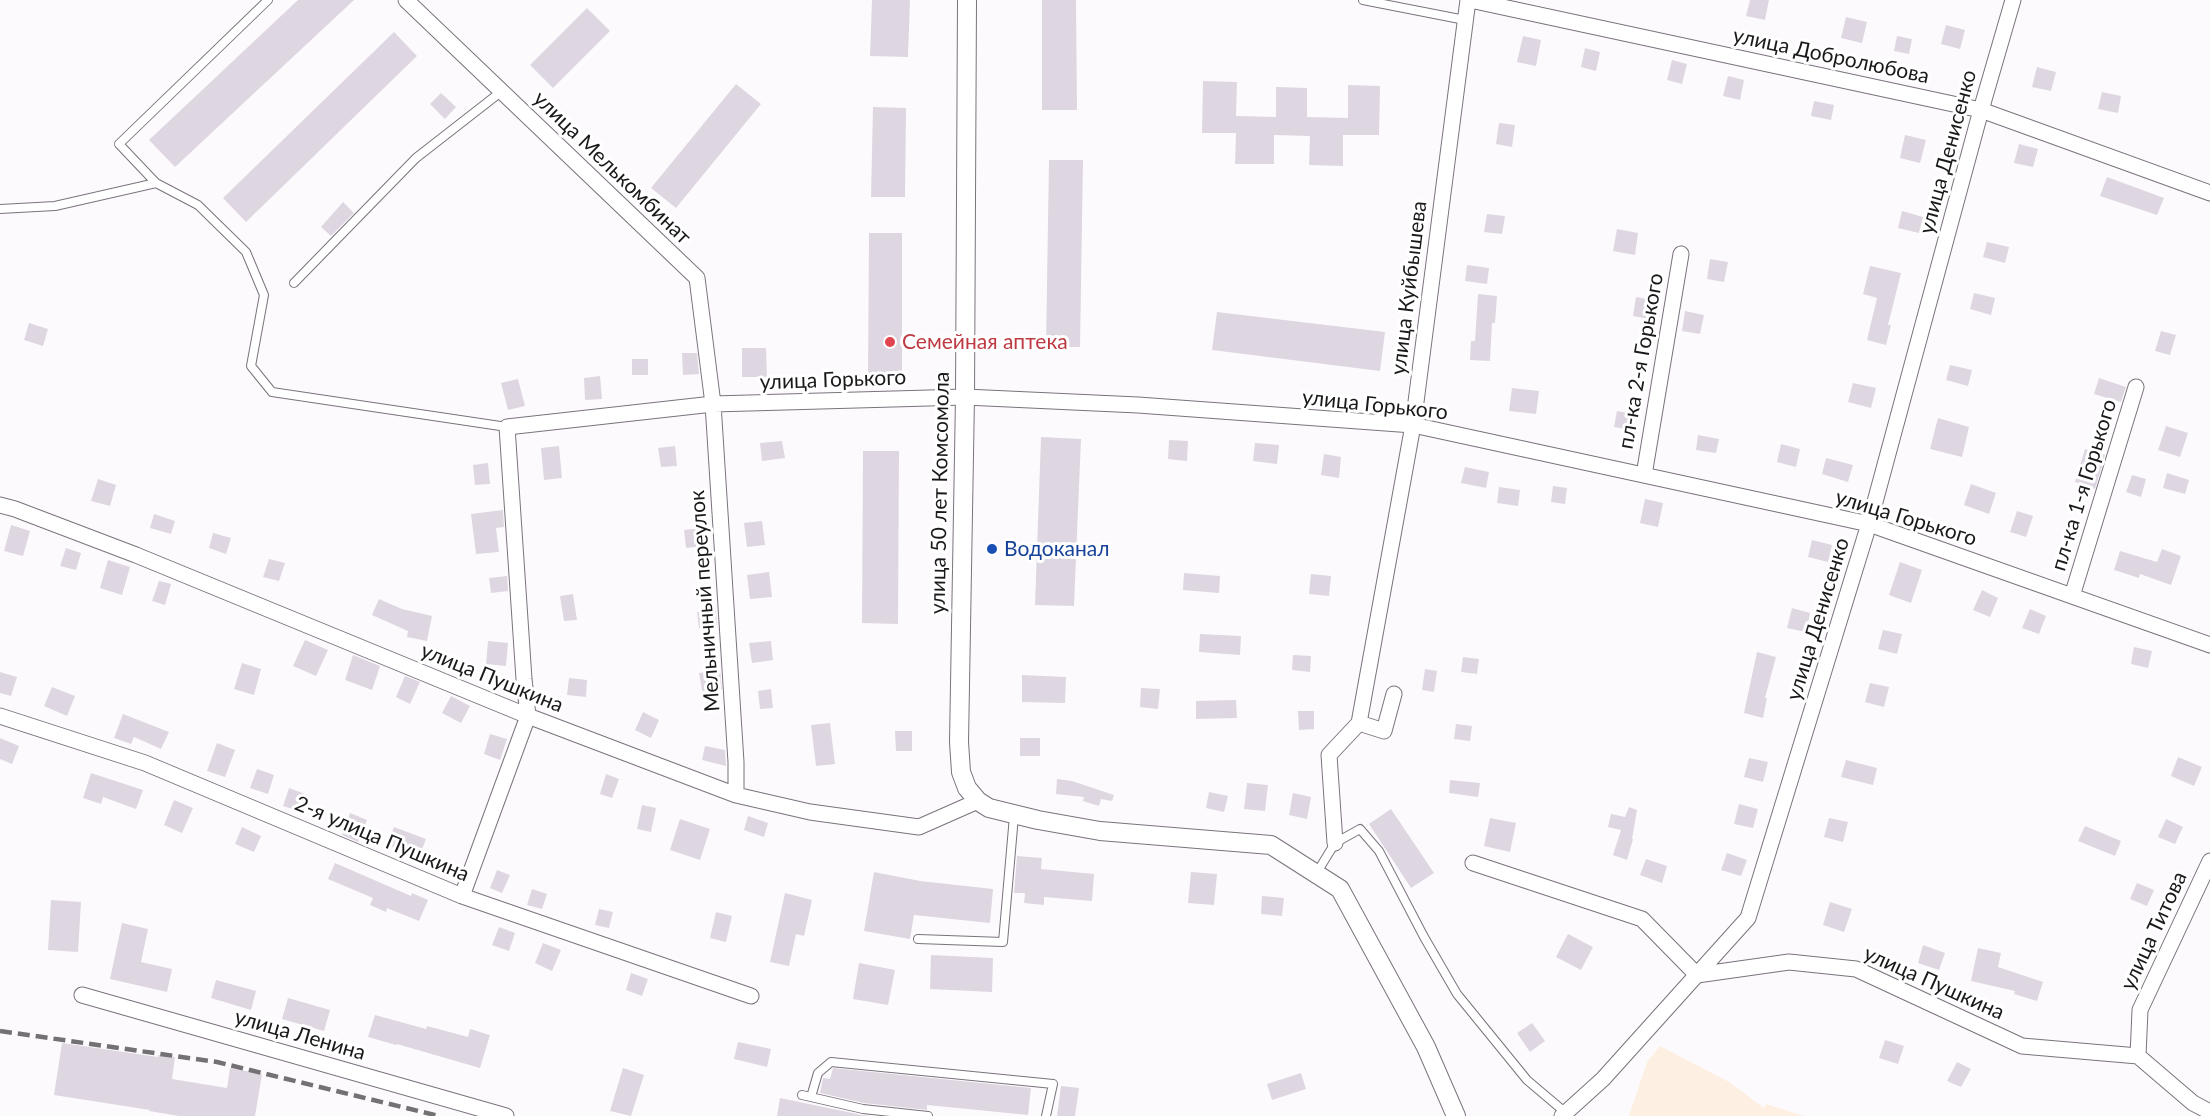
<!DOCTYPE html>
<meta charset="utf-8">
<style>
body{margin:0}
canvas{display:block;background:#fdfafe}
</style>
<canvas width="2210" height="1116"></canvas>
<script>
const g = document.querySelector('canvas').getContext('2d');
g.lineJoin = 'round';
function fill(path, color) {
  g.fillStyle = color;
  g.fill(path, 'evenodd');
}
function shape(rows) {
  const path = new Path2D();
  for (const r of rows) {
    path.moveTo(r[0], r[1]);
    for (let i = 2; i < r.length; i += 2) path.lineTo(r[i], r[i + 1]);
  }
  return path;
}
function strokePath(path, color, width, dash) {
  g.strokeStyle = color;
  g.lineWidth = width;
  g.lineCap = dash ? 'butt' : 'round';
  g.setLineDash(dash || []);
  g.stroke(path);
}
function drawText(font, color, halo, rows, align = 'center') {
  g.font = font + ' Lato,sans-serif';
  g.lineWidth = 6;
  g.setLineDash([]);
  g.textBaseline = 'middle';
  g.strokeStyle = halo;
  g.fillStyle = color;
  for (const [text, x, y, turn = 0] of rows) {
    g.save();
    g.translate(x, y);
    g.rotate((+turn || 0) * Math.PI / 180);
    g.textAlign = isNaN(turn) ? turn : align;
    if (halo) g.strokeText(text, 0, 0);
    g.fillText(text, 0, 0);
    g.restore();
  }
}
fill(shape([
 [1660,1046,1729,1082,1764,1108,1766,1104,1804,1116,1629,1116,1647,1062]
]), '#fdefe1');
fill(shape([
 [298,0,354,0,175,167,149,140],
 [872,0,910,0,908,57,870,56],
 [1042,0,1076,0,1077,110,1042,110],
 [1750,0,1769,0,1765,20,1746,16],
 [587,8,610,31,553,88,530,65],
 [1846,17,1867,22,1862,43,1841,38],
 [1946,25,1965,30,1960,49,1941,44],
 [394,32,417,56,246,222,223,198],
 [1523,36,1541,40,1536,66,1517,62],
 [1897,36,1912,39,1909,54,1894,51],
 [1585,48,1600,52,1596,71,1581,67],
 [1672,60,1687,64,1682,84,1667,80],
 [2037,67,2056,72,2051,91,2032,87],
 [1728,76,1744,80,1740,100,1723,96],
 [1203,81,1237,82,1236,116,1276,117,1276,87,1307,88,1307,117,1348,118,1348,85,1380,86,1379,135,1343,135,1343,166,1309,165,1310,136,1274,135,1274,164,1235,164,1236,133,1202,133],
 [736,84,761,104,676,208,651,188],
 [2102,92,2121,96,2118,113,2098,109],
 [441,93,456,107,445,119,430,104],
 [1814,101,1834,105,1831,120,1811,116],
 [873,107,906,108,905,197,871,197],
 [1499,123,1515,125,1512,147,1496,144],
 [1905,135,1926,140,1920,163,1900,158],
 [2019,144,2038,149,2033,167,2014,163],
 [1049,160,1083,160,1080,347,1046,347],
 [2107,177,2164,198,2157,215,2100,196],
 [343,202,354,213,331,236,321,227],
 [1902,211,1923,217,1919,233,1898,228],
 [1487,214,1505,216,1502,234,1484,232],
 [1617,229,1638,233,1635,255,1613,251],
 [869,233,902,233,902,378,868,377],
 [1987,242,2009,247,2005,263,1983,257],
 [1710,259,1728,262,1724,282,1707,279],
 [1467,265,1489,268,1487,284,1465,281],
 [1870,266,1901,273,1888,325,1891,325,1886,345,1867,340,1877,298,1863,294],
 [1974,293,1995,298,1991,315,1970,309],
 [1478,294,1497,296,1495,323,1492,323,1490,361,1470,360,1471,341,1475,341],
 [1636,297,1653,300,1650,319,1633,316],
 [1685,311,1704,315,1700,334,1682,331],
 [1217,312,1385,332,1380,371,1212,350],
 [29,323,48,329,43,346,24,340],
 [2161,331,2176,335,2170,355,2155,351],
 [742,348,766,348,767,377,742,377],
 [682,353,697,353,699,374,683,375],
 [632,359,648,359,648,375,632,375],
 [1950,365,1972,370,1968,386,1946,380],
 [600,376,602,399,585,400,584,378],
 [2099,378,2126,387,2121,402,2094,394],
 [518,379,525,406,508,410,501,383],
 [1853,383,1876,388,1871,408,1848,402],
 [1512,388,1539,391,1536,414,1509,411],
 [1617,411,1635,414,1632,430,1614,427],
 [1938,418,1969,427,1962,457,1930,449],
 [2166,426,2188,433,2180,457,2158,450],
 [1698,435,1719,439,1716,453,1696,450],
 [1041,437,1081,439,1074,606,1035,605],
 [1169,440,1188,441,1187,461,1168,459],
 [782,441,785,458,762,461,760,443],
 [1255,443,1279,445,1277,464,1253,461],
 [1781,444,1800,449,1796,467,1777,462],
 [559,446,562,478,544,480,541,448],
 [675,446,677,466,661,467,658,448],
 [2085,449,2105,455,2095,489,2075,482],
 [863,451,899,451,898,624,862,623],
 [1324,454,1341,457,1339,478,1321,475],
 [1826,458,1853,465,1848,482,1822,474],
 [488,463,490,484,475,485,473,465],
 [1465,467,1489,472,1486,488,1461,483],
 [2167,473,2189,480,2185,494,2163,488],
 [2132,475,2146,479,2141,497,2126,492],
 [98,479,116,485,110,506,91,501],
 [1971,484,1996,493,1989,514,1964,505],
 [1553,486,1567,488,1565,504,1551,502],
 [1499,487,1520,490,1518,506,1497,503],
 [1645,499,1663,503,1658,527,1640,523],
 [503,510,504,527,496,528,499,552,476,554,471,514],
 [2017,511,2033,516,2026,537,2010,532],
 [154,514,175,521,171,534,150,528],
 [762,521,765,545,747,547,744,523],
 [11,525,30,531,23,556,4,551],
 [701,528,703,546,686,548,684,530],
 [213,533,231,538,226,554,209,548],
 [1812,540,1832,545,1828,562,1808,557],
 [66,548,81,553,76,570,60,566],
 [2162,549,2181,556,2171,585,2140,574,2139,578,2114,570,2120,551,2157,562],
 [269,559,285,563,279,581,263,577],
 [108,560,130,567,122,595,100,588],
 [1900,562,1922,570,1911,603,1889,595],
 [769,572,772,597,750,599,747,575],
 [1184,573,1220,576,1219,593,1183,590],
 [1311,574,1331,576,1329,596,1309,594],
 [507,576,508,591,491,593,489,578],
 [159,581,171,584,165,605,152,601],
 [1982,590,1998,598,1990,617,1973,610],
 [573,594,577,620,564,621,560,596],
 [379,599,402,609,432,616,427,641,407,637,408,631,372,615],
 [1792,608,1810,613,1806,632,1787,628],
 [2030,609,2046,616,2039,634,2022,628],
 [716,610,717,625,699,628,697,612],
 [1883,630,1902,634,1897,654,1878,649],
 [1200,634,1241,636,1240,655,1199,652],
 [305,640,328,650,316,676,293,666],
 [488,641,508,643,506,666,486,664],
 [771,641,773,660,752,663,749,643],
 [2134,647,2152,651,2148,668,2131,664],
 [1757,652,1776,657,1765,698,1767,698,1763,718,1744,713],
 [353,655,380,666,372,690,345,680],
 [1293,655,1311,656,1310,672,1292,670],
 [1463,657,1479,659,1477,674,1461,672],
 [242,663,261,669,254,695,234,689],
 [1425,669,1437,671,1434,692,1422,690],
 [720,670,722,689,702,691,699,673],
 [0,672,17,677,11,696,0,693],
 [1022,675,1066,677,1065,703,1022,702],
 [405,676,420,682,410,704,396,697],
 [569,678,587,680,586,697,567,695],
 [1870,683,1889,687,1884,707,1865,702],
 [52,687,75,696,67,716,44,706],
 [1141,688,1160,689,1158,709,1140,707],
 [771,689,773,708,760,709,758,691],
 [451,696,470,706,461,723,442,713],
 [1236,700,1237,718,1196,719,1196,701],
 [1298,711,1314,711,1314,729,1299,730],
 [643,712,659,720,651,738,635,730],
 [123,714,169,732,161,749,134,737,131,744,114,738],
 [830,723,835,764,816,766,811,725],
 [1456,724,1472,726,1470,741,1454,739],
 [895,731,912,731,912,751,896,751],
 [490,734,507,739,500,760,484,754],
 [0,738,19,746,12,764,0,759],
 [1020,738,1040,738,1040,756,1020,756],
 [217,743,235,750,225,777,207,771],
 [705,746,725,750,726,766,702,760],
 [2178,757,2202,767,2194,786,2171,776],
 [1749,758,1768,762,1763,782,1744,777],
 [1846,760,1877,768,1873,785,1841,777],
 [257,769,274,775,268,794,250,788],
 [91,773,143,790,136,809,103,797,101,804,83,798],
 [606,774,619,779,612,798,600,794],
 [1057,779,1072,781,1114,795,1112,801,1101,799,1099,806,1083,801,1084,797,1056,794],
 [1450,780,1480,783,1478,797,1449,793],
 [1247,783,1268,785,1265,811,1244,809],
 [289,788,308,795,302,812,283,806],
 [1209,792,1228,796,1224,812,1206,808],
 [1293,793,1311,797,1307,819,1289,815],
 [174,800,193,808,182,833,164,825],
 [1739,804,1758,809,1753,828,1734,824],
 [642,805,656,808,651,832,637,829],
 [1629,807,1637,810,1632,839,1633,839,1627,860,1613,855,1621,830,1608,827,1611,814,1625,817],
 [1391,809,1434,873,1411,888,1369,824],
 [350,813,367,820,358,842,342,835],
 [748,816,768,823,764,837,744,830],
 [1490,818,1516,823,1510,852,1484,846],
 [1829,818,1848,822,1843,842,1824,837],
 [680,819,710,829,700,860,670,850],
 [2166,819,2183,827,2175,844,2158,837],
 [2085,826,2121,841,2115,856,2078,841],
 [242,827,261,836,254,852,235,844],
 [394,827,426,839,419,857,387,845],
 [1727,853,1747,860,1741,876,1721,870],
 [1017,856,1042,858,1041,869,1094,874,1092,901,1044,897,1044,905,1024,903,1025,893,1014,893],
 [1646,859,1667,866,1662,883,1640,875],
 [335,863,411,896,412,893,428,900,419,921,387,908,386,912,370,905,373,898,328,879],
 [497,870,510,875,502,893,490,888],
 [874,872,920,881,993,889,990,923,914,915,910,939,864,931],
 [1191,872,1217,874,1214,905,1188,903],
 [2137,883,2154,890,2147,906,2130,899],
 [532,889,547,894,542,909,527,905],
 [785,893,812,900,804,936,796,934,789,966,770,962],
 [1262,896,1284,898,1282,916,1261,914],
 [51,900,81,902,78,952,48,950],
 [1830,902,1852,909,1844,932,1823,925],
 [599,909,613,912,609,928,595,925],
 [716,912,732,916,726,942,710,938],
 [122,923,148,929,141,962,172,969,167,992,110,979],
 [499,927,515,933,509,951,492,945],
 [1568,934,1593,947,1581,970,1556,957],
 [543,943,561,950,552,971,535,963],
 [1923,945,1945,953,1939,970,1918,963],
 [1978,948,2001,953,1998,967,2043,982,2037,1001,2014,994,2015,991,1971,981],
 [931,955,993,958,992,992,930,989],
 [859,963,895,970,888,1005,853,999],
 [631,973,648,979,642,996,626,990],
 [216,980,256,991,251,1010,211,998],
 [288,998,330,1010,324,1031,282,1019],
 [375,1015,426,1029,427,1026,468,1037,470,1029,490,1035,480,1068,397,1044,396,1045,368,1037],
 [1532,1023,1545,1041,1530,1052,1517,1033],
 [1885,1040,1904,1046,1898,1064,1879,1058],
 [738,1042,771,1049,767,1067,734,1059],
 [62,1043,158,1057,158,1055,175,1057,172,1079,227,1088,230,1068,262,1074,255,1116,179,1116,149,1111,150,1110,54,1095],
 [1957,1062,1971,1069,1961,1087,1947,1081],
 [623,1068,644,1075,631,1116,610,1111],
 [833,1068,1031,1088,1028,1115,927,1105,927,1110,864,1103,820,1093,823,1078,830,1079],
 [1301,1073,1306,1089,1272,1100,1267,1084],
 [1061,1086,1079,1088,1075,1116,1057,1116],
 [780,1098,862,1115,872,1116,777,1116]
]), '#ded7e1');
const service = shape([
 [1363,0,1465,20],
 [156,183,198,205,246,252,264,295,251,366,272,392,507,427],
 [0,209,55,206,156,183,119,144,268,0],
 [294,283,416,158,502,91],
 [1316,874,1335,843,1360,829,1379,851,1424,937,1457,994,1527,1080,1566,1113],
 [918,939,1003,942,1014,816],
 [802,1095,863,1109,928,1116],
 [811,1097,818,1073,831,1062,1053,1084,1046,1116]
]);
const minor = shape([
 [406,0,697,278,713,404,736,762,736,795],
 [1470,0,1981,110,2210,193],
 [1644,475,1681,254],
 [0,505,15,509,136,555,528,716,736,795,810,812,919,827,978,801],
 [2072,596,2136,387],
 [0,716,145,763,462,896,751,996],
 [1359,723,1413,425,1468,0],
 [1335,843,1329,755,1359,723,1384,731,1394,694],
 [1473,863,1642,919,1697,975,1789,962,1856,969,2022,1046,2138,1056,2193,1103,2210,1112],
 [462,896,528,716,524,679,507,427,713,404,965,397,1138,405,1413,425,1869,524,2210,645],
 [82,995,506,1116],
 [2138,1056,2140,1010,2210,861],
 [1562,1116,1603,1079,1748,918,1869,524,1981,110,2013,0]
]);
const tertiary = shape([
 [967,0,965,397,959,742,961,772,967,788,978,801,989,808,1038,820,1100,831,1271,845,1340,889,1426,1047,1456,1116]
]);
strokePath(service, '#7a737c', 10);
strokePath(minor, '#7a737c', 17);
strokePath(tertiary, '#7a737c', 20);
strokePath(service, '#fff', 8);
strokePath(minor, '#fff', 15);
strokePath(tertiary, '#fff', 18);
strokePath(shape([
 [0,1031,217,1062,439,1116]
]), '#737174', 4.5, [12, 6]);
for (const [x, y, r, color] of [
 [890,342,6,"#e0444e"],
 [992,549,6,"#1a4fb4"]
]) {
  const dot = new Path2D();
  dot.arc(x, y, r, 0, 2 * Math.PI);
  g.fillStyle = color;
  g.fill(dot);
  strokePath(dot, '#fff', 2);
}
drawText('21px', '#1a181b', '#fff', [
 ["улица Добролюбова",1831,56,12],
 ["улица Денисенко",1948,152,-75],
 ["улица Мелькомбинат",612,168,44],
 ["улица Куйбышева",1409,288,-83],
 ["пл-ка 2-я Горького",1641,361,-80],
 ["улица Горького",833,380,-2],
 ["улица Горького",1375,405,6],
 ["пл-ка 1-я Горького",2084,485,-73],
 ["улица 50 лет Комсомола",940,493,-89],
 ["улица Горького",1906,518,17],
 ["Мельничный переулок",705,601,-94],
 ["улица Денисенко",1818,619,-73],
 ["улица Пушкина",492,678,22],
 ["2-я улица Пушкина",382,839,23],
 ["улица Титова",2154,931,-65],
 ["улица Пушкина",1934,983,24],
 ["улица Ленина",300,1035,16]
]);
drawText('21px', '#be3a42', '#fff', [
 ["Семейная аптека",902,342]
], 'left');
drawText('21px', '#164399', '#fff', [
 ["Водоканал",1004,549]
], 'left');
</script>
